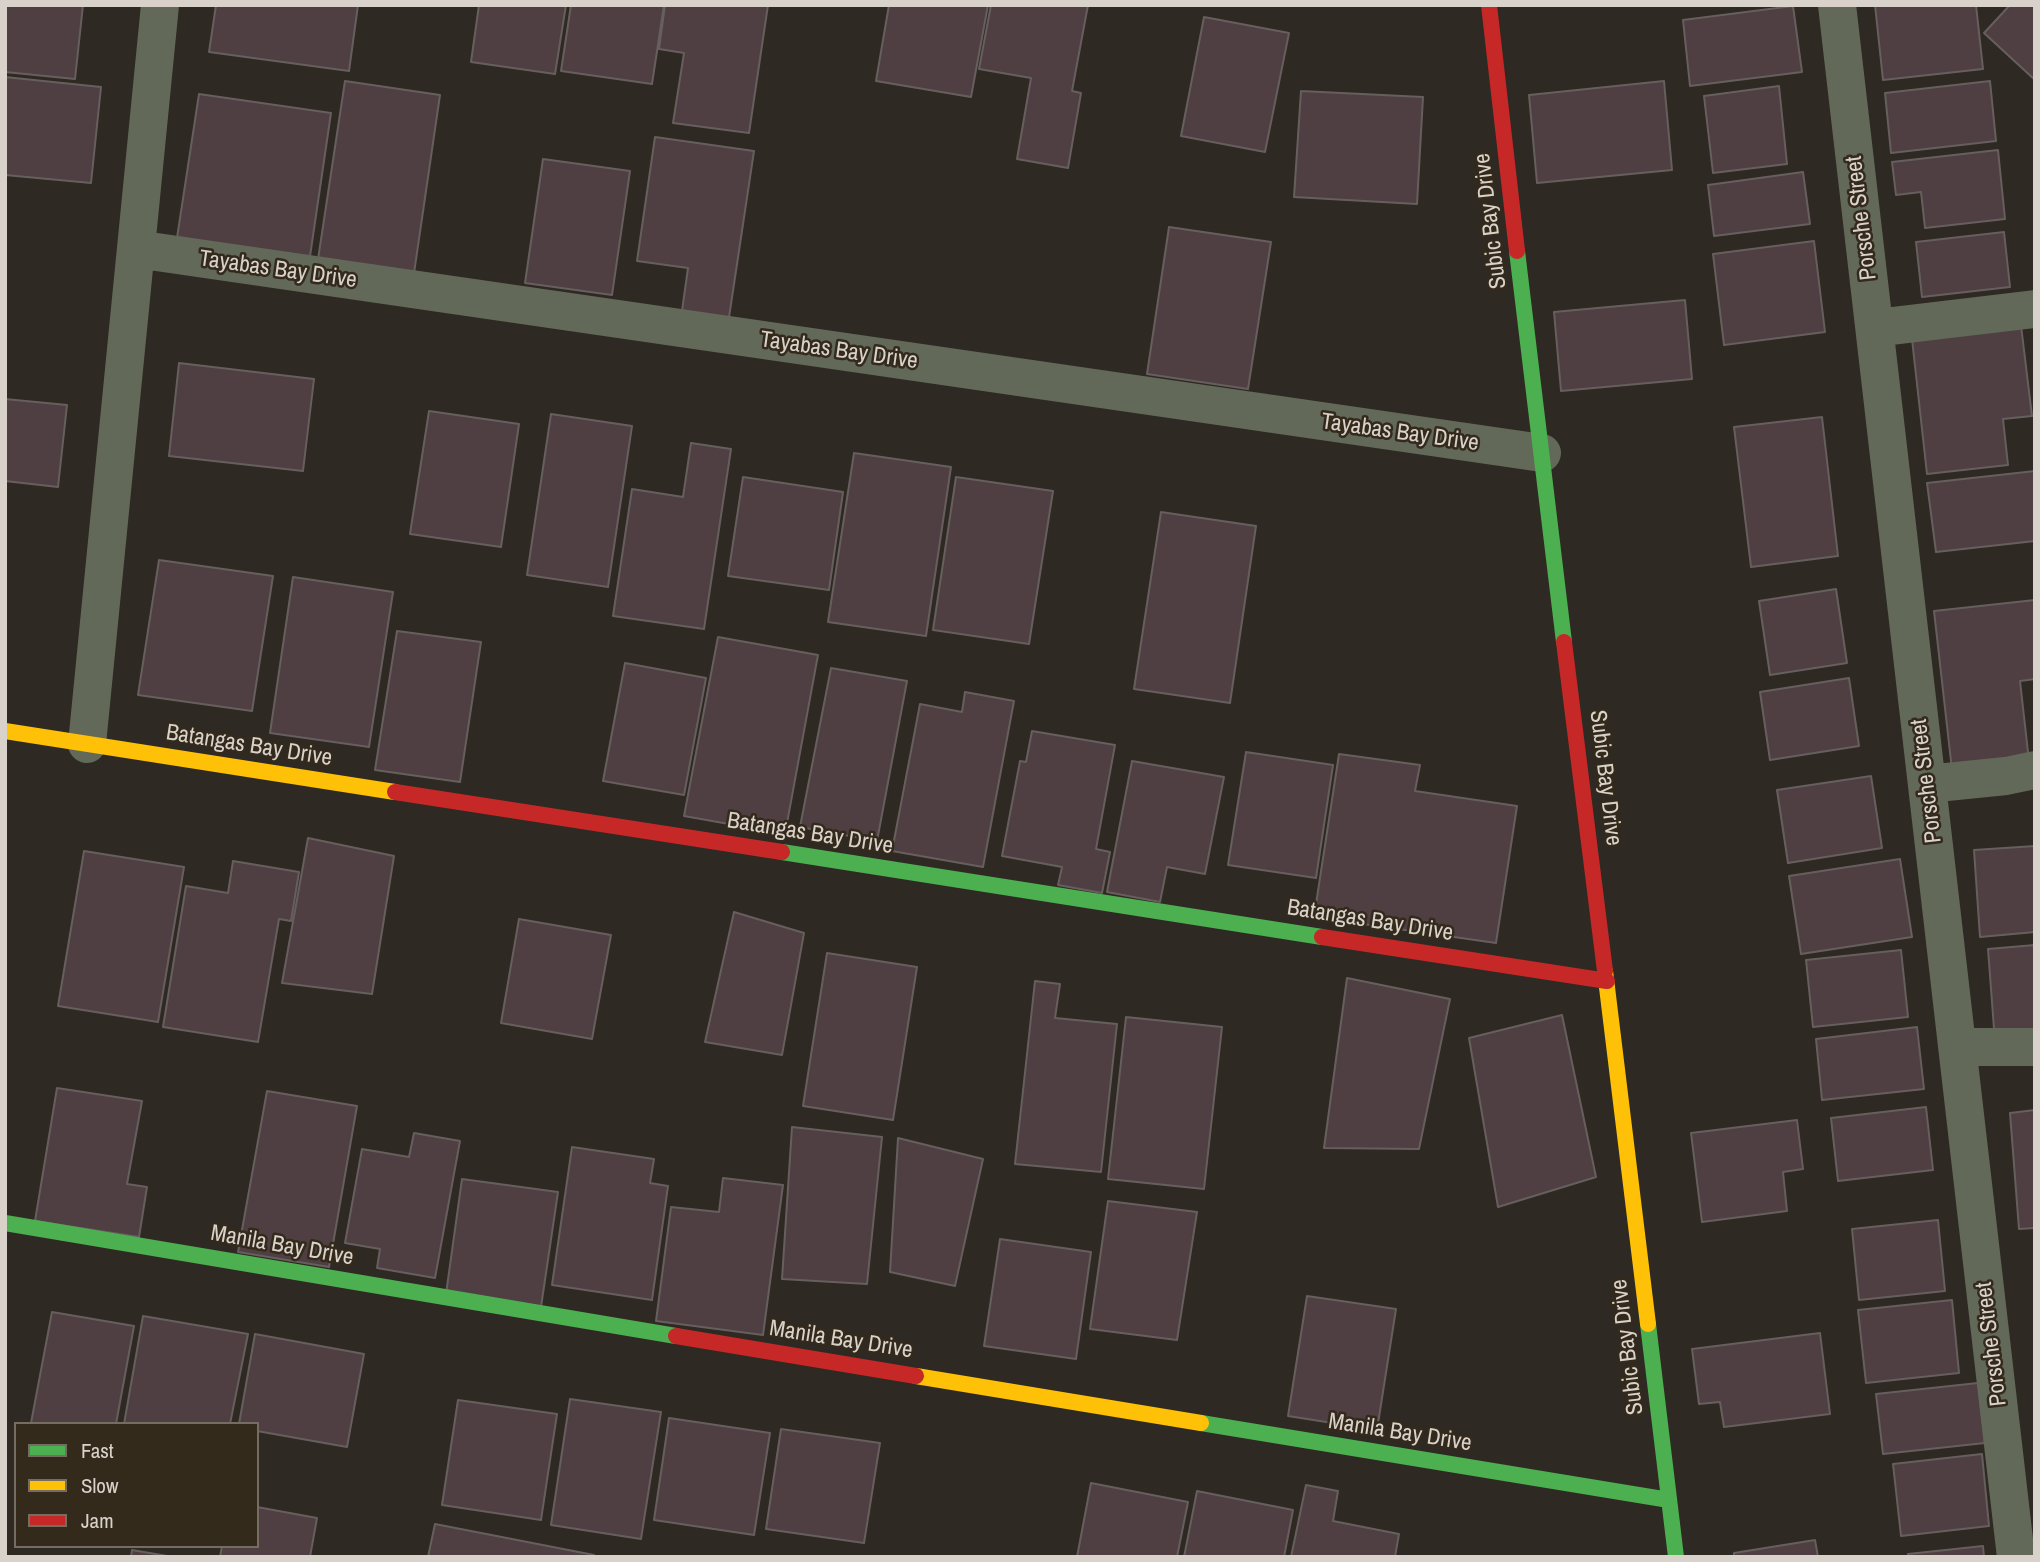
<!DOCTYPE html>
<style>
body{margin:0}
#map{position:relative;width:2040px;height:1562px;overflow:hidden;background:#2e2922;font-family:"Archivo Narrow",sans-serif}
canvas{display:block}
.frame{position:absolute;inset:0;border:7px solid #d9d2ca;pointer-events:none}
.legend{position:absolute;left:14px;top:1422px;width:245px;height:126px;box-sizing:border-box;background:#342a1c;border:2px solid #766d62;margin:0;padding:9px 12px;list-style:none;font-size:21px;color:#d9d2ca}
.legend li{display:flex;align-items:center;gap:14px;height:35px}
.legend b{width:35px;border:2px solid #766d62}
</style>
<div id="map">
<canvas width="2040" height="1562"></canvas>
<div class="frame"></div>
<ul class="legend">
<li><b style="height:9px;background:#4caf50"></b>Fast</li>
<li><b style="height:9px;background:#ffc107"></b>Slow</li>
<li><b style="height:9px;background:#c62828"></b>Jam</li>
</ul>
</div>
<script>
const g = document.querySelector('canvas').getContext('2d');
g.lineJoin = 'round';
function fill(path, color) {
  g.fillStyle = color;
  g.fill(path, 'evenodd');
}
function shape(rows) {
  const path = new Path2D();
  for (const r of rows) {
    path.moveTo(r[0], r[1]);
    for (let i = 2; i < r.length; i += 2) path.lineTo(r[i], r[i + 1]);
  }
  return path;
}
function strokePath(path, color, width, dash) {
  g.strokeStyle = color;
  g.lineWidth = width;
  g.lineCap = dash ? 'butt' : 'round';
  g.setLineDash(dash || []);
  g.stroke(path);
}
function drawText(font, color, halo, rows, align = 'center') {
  g.font = font + ' "Archivo Narrow",sans-serif';
  g.lineWidth = 5;
  g.setLineDash([]);
  g.textBaseline = 'middle';
  g.strokeStyle = halo;
  g.fillStyle = color;
  for (const [text, x, y, turn = 0] of rows) {
    g.save();
    g.translate(x, y);
    g.rotate((+turn || 0) * Math.PI / 180);
    g.textAlign = isNaN(turn) ? turn : align;
    if (halo) g.strokeText(text, 0, 0);
    g.fillText(text, 0, 0);
    g.restore();
  }
}
const building = shape([
 [5,5,83,5,75,79,5,72,5,5],
 [216,5,358,5,349,71,209,52,216,5],
 [479,5,566,5,555,74,471,62,479,5],
 [571,5,664,5,652,84,561,71,571,5],
 [665,5,768,5,749,133,673,123,684,53,659,49,665,5],
 [889,5,988,5,971,97,876,81,889,5],
 [991,5,1088,5,1072,91,1081,93,1068,168,1017,159,1031,78,979,69,991,5],
 [1875,5,1976,5,1983,69,1883,80,1875,5],
 [2010,5,2035,5,2035,80,1984,33,2010,5],
 [1793,6,1802,72,1690,86,1683,20,1793,6],
 [1204,17,1289,33,1265,152,1181,136,1204,17],
 [5,77,101,87,91,183,5,175,5,77],
 [345,81,440,95,413,280,317,266,345,81],
 [1664,81,1672,170,1537,183,1529,95,1664,81],
 [1990,81,1996,141,1891,153,1885,93,1990,81],
 [1779,86,1787,164,1713,173,1704,96,1779,86],
 [1301,91,1423,97,1417,204,1294,197,1301,91],
 [199,94,331,113,308,270,175,251,199,94],
 [655,137,754,151,728,324,681,318,688,268,637,261,655,137],
 [1998,150,2005,219,1925,228,1921,192,1896,195,1892,162,1998,150],
 [543,159,630,171,612,295,525,283,543,159],
 [1803,172,1810,224,1714,236,1708,185,1803,172],
 [1169,227,1271,242,1248,389,1147,374,1169,227],
 [2004,232,2010,287,1922,297,1916,242,2004,232],
 [1814,241,1825,332,1724,345,1713,254,1814,241],
 [1685,300,1692,379,1561,391,1554,312,1685,300],
 [2020,317,2032,416,2003,419,2008,465,1927,474,1911,330,2020,317],
 [179,363,314,379,303,471,169,456,179,363],
 [5,399,67,405,58,487,5,481,5,399],
 [429,411,519,424,501,547,410,534,429,411],
 [551,414,632,426,608,587,527,575,551,414],
 [1822,417,1838,556,1751,567,1734,427,1822,417],
 [691,443,731,449,704,629,613,616,632,489,683,497,691,443],
 [854,453,951,467,926,636,828,622,854,453],
 [2035,471,2035,541,1936,552,1927,483,2035,471],
 [743,477,843,492,829,590,728,576,743,477],
 [956,477,1053,491,1029,644,933,630,956,477],
 [1161,512,1256,526,1230,703,1134,689,1161,512],
 [159,560,273,576,252,711,138,695,159,560],
 [293,577,393,592,369,747,270,733,293,577],
 [1836,589,1847,663,1770,675,1759,601,1836,589],
 [2035,600,2035,679,2020,681,2029,761,1952,770,1934,611,2035,600],
 [397,631,481,642,460,782,375,770,397,631],
 [718,637,818,655,785,834,684,816,718,637],
 [625,663,706,678,684,795,603,781,625,663],
 [831,668,907,681,877,841,800,827,831,668],
 [1849,678,1859,746,1770,760,1760,692,1849,678],
 [965,692,1014,701,983,867,892,851,920,704,962,712,965,692],
 [1032,731,1115,745,1096,849,1110,852,1102,893,1058,885,1062,867,1002,856,1020,761,1026,762,1032,731],
 [1246,752,1333,765,1316,878,1228,865,1246,752],
 [1339,754,1420,765,1415,791,1517,806,1496,943,1314,917,1339,754],
 [1132,761,1224,777,1205,874,1167,867,1160,902,1107,892,1132,761],
 [1871,776,1882,848,1788,863,1777,790,1871,776],
 [308,838,394,856,372,994,282,983,308,838],
 [2035,846,2035,932,1980,937,1974,850,2035,846],
 [84,851,184,867,158,1022,58,1006,84,851],
 [1900,859,1912,937,1801,954,1789,876,1900,859],
 [233,861,299,872,291,921,279,919,258,1042,163,1027,186,886,228,893,233,861],
 [734,912,804,933,782,1055,705,1042,734,912],
 [519,919,611,935,592,1039,501,1023,519,919],
 [2035,945,2035,1039,1995,1042,1988,949,2035,945],
 [1901,950,1908,1017,1813,1027,1806,960,1901,950],
 [827,953,917,967,893,1120,803,1106,827,953],
 [1347,978,1450,999,1419,1149,1324,1148,1347,978],
 [1035,981,1060,984,1055,1018,1117,1024,1101,1172,1015,1164,1035,981],
 [1562,1015,1596,1177,1498,1207,1469,1038,1562,1015],
 [1126,1017,1222,1027,1204,1189,1108,1179,1126,1017],
 [1917,1027,1924,1089,1822,1100,1816,1039,1917,1027],
 [57,1088,142,1101,127,1184,147,1187,139,1237,35,1221,57,1088],
 [267,1091,357,1106,329,1267,238,1252,267,1091],
 [1926,1107,1933,1170,1838,1181,1831,1118,1926,1107],
 [2035,1110,2035,1228,2019,1229,2010,1113,2035,1110],
 [1797,1120,1803,1169,1783,1172,1787,1211,1702,1222,1691,1133,1797,1120],
 [792,1127,882,1137,867,1284,782,1279,792,1127],
 [414,1133,460,1141,435,1278,377,1268,380,1249,345,1243,362,1149,409,1157,414,1133],
 [898,1138,983,1159,955,1286,890,1272,898,1138],
 [572,1147,654,1159,650,1183,668,1186,652,1300,552,1285,572,1147],
 [723,1178,783,1185,763,1335,656,1321,671,1207,719,1212,723,1178],
 [462,1179,558,1192,541,1307,446,1294,462,1179],
 [1108,1201,1197,1212,1177,1340,1090,1329,1108,1201],
 [1938,1220,1945,1291,1859,1300,1852,1229,1938,1220],
 [1000,1239,1091,1252,1076,1359,984,1346,1000,1239],
 [1307,1296,1396,1309,1377,1430,1288,1416,1307,1296],
 [1952,1300,1959,1373,1866,1383,1858,1310,1952,1300],
 [52,1312,134,1326,116,1424,31,1423,52,1312],
 [143,1316,248,1334,230,1424,124,1424,143,1316],
 [1820,1333,1830,1414,1724,1427,1720,1402,1699,1404,1692,1349,1820,1333],
 [255,1334,364,1354,347,1447,257,1431,257,1424,239,1424,255,1334],
 [1978,1383,1985,1443,1883,1454,1876,1394,1978,1383],
 [570,1399,661,1412,641,1539,551,1525,570,1399],
 [458,1400,557,1414,541,1520,442,1505,458,1400],
 [669,1418,770,1433,754,1535,654,1520,669,1418],
 [781,1429,880,1443,864,1543,766,1529,781,1429],
 [1982,1454,1989,1526,1901,1536,1893,1464,1982,1454],
 [1091,1483,1188,1502,1177,1557,1077,1557,1091,1483],
 [1306,1485,1338,1491,1333,1521,1399,1534,1395,1557,1291,1557,1306,1485],
 [1197,1491,1293,1510,1284,1557,1184,1557,1197,1491],
 [257,1507,317,1518,310,1557,220,1557,222,1546,257,1546,257,1507],
 [435,1524,594,1555,594,1557,428,1557,435,1524],
 [1815,1540,1818,1557,1734,1557,1734,1553,1815,1540],
 [1983,1546,1984,1557,1908,1557,1908,1554,1983,1546],
 [132,1550,173,1557,131,1557,132,1550]
]);
fill(building, '#4f3f42');
strokePath(building, '#665f5e', 2);
strokePath(shape([
 [1837,5,2016,1557],
 [136,249,1542,453],
 [1875,328,2035,309],
 [87,744,160,5],
 [1927,784,2006,776,2035,770],
 [1957,1047,2035,1047]
]), '#626959', 38);
strokePath(shape([
 [1517,251,1564,642],
 [782,852,1322,937],
 [5,1223,676,1336],
 [1648,1324,1676,1557],
 [1201,1423,1669,1500]
]), '#4caf50', 16);
strokePath(shape([
 [5,731,395,792],
 [1605,971,1648,1324],
 [916,1376,1201,1423]
]), '#ffc107', 16);
strokePath(shape([
 [1489,5,1517,251],
 [1564,642,1605,971],
 [395,792,782,852],
 [1322,937,1607,981],
 [676,1336,916,1376]
]), '#c62828', 16);
drawText('23px', '#d9d2ca', '#342a1c', [
 ["Porsche Street",1862,218,-97],
 ["Subic Bay Drive",1491,221,-97],
 ["Tayabas Bay Drive",278,270,8],
 ["Tayabas Bay Drive",839,351,8],
 ["Tayabas Bay Drive",1400,433,8],
 ["Batangas Bay Drive",249,746,9],
 ["Subic Bay Drive",1605,778,83],
 ["Porsche Street",1927,781,-97],
 ["Batangas Bay Drive",810,834,9],
 ["Batangas Bay Drive",1370,921,9],
 ["Manila Bay Drive",282,1246,10],
 ["Manila Bay Drive",841,1340,9],
 ["Porsche Street",1992,1344,-97],
 ["Subic Bay Drive",1628,1347,-97],
 ["Manila Bay Drive",1400,1433,9]
]);
</script>
